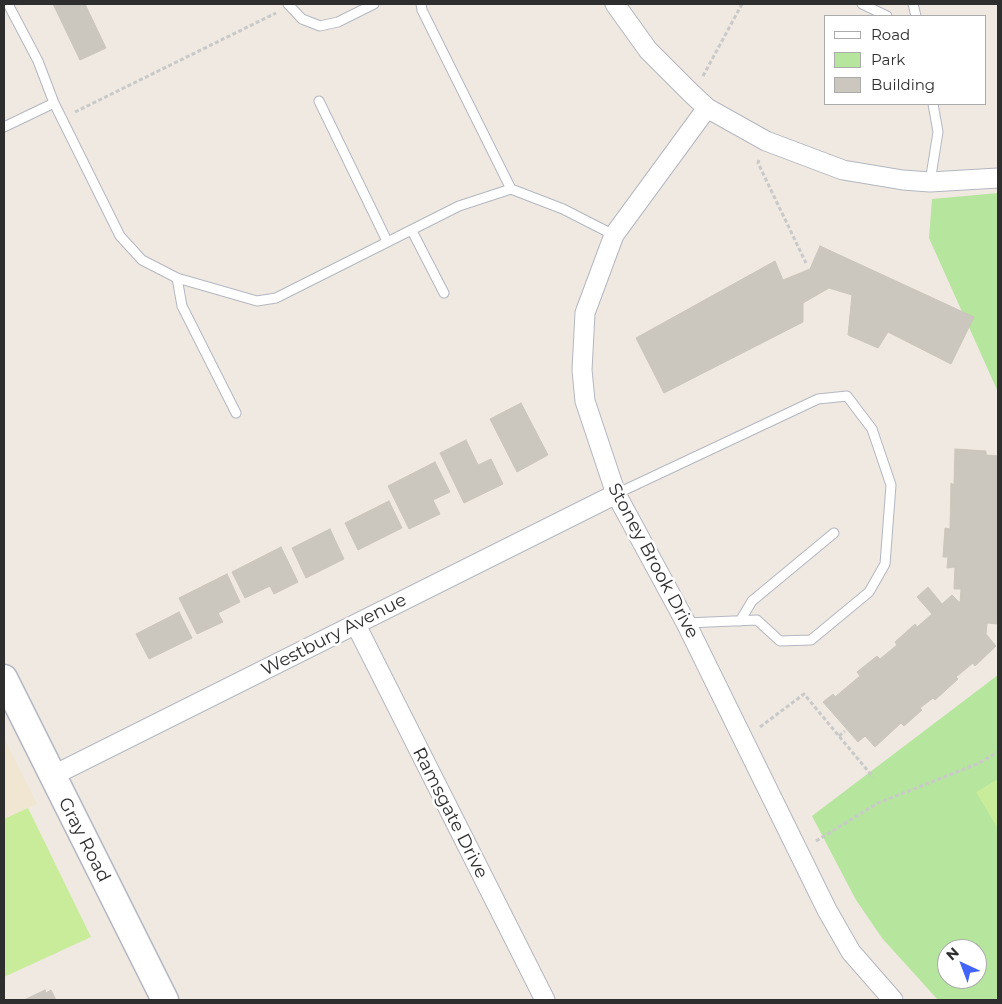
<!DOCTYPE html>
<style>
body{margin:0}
#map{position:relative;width:1002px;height:1004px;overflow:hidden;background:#efe9e1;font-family:Montserrat,sans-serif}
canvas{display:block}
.frame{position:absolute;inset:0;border:5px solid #2e2e2e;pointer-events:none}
.legend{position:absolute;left:824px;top:15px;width:162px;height:90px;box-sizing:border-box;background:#fff;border:1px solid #ababab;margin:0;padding:6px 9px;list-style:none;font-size:15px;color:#2e2e2e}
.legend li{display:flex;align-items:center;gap:10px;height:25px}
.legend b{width:25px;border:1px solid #ababab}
.north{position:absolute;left:937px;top:939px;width:50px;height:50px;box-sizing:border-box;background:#fff;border:1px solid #ababab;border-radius:50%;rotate:317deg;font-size:14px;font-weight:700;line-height:20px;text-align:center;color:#2e2e2e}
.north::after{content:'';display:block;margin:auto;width:18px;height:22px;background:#4264fb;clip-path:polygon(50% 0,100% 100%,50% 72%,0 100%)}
</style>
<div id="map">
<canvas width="1002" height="1004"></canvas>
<div class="frame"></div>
<ul class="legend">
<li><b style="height:6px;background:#fff"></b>Road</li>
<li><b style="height:14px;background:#b6e59e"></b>Park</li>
<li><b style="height:14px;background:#cbc7bf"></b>Building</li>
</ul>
<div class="north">N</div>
</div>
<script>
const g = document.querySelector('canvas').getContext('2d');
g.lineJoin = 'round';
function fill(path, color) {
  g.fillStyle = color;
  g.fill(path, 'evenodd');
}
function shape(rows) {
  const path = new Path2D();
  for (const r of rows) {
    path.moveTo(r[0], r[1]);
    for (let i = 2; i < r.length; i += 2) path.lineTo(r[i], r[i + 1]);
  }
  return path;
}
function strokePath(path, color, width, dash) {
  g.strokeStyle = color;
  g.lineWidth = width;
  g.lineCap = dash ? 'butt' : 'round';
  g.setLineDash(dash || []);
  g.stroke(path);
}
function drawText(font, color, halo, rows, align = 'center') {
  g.font = font + ' Montserrat,sans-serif';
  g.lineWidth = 5;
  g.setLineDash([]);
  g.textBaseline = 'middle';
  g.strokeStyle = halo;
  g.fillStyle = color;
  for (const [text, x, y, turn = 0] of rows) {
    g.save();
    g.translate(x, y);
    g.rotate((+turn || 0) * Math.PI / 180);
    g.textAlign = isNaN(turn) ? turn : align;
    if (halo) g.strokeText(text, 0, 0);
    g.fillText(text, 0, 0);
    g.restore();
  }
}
fill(shape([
 [4,738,37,804,4,819]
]), '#f0e6d1');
fill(shape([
 [998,193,998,392,929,238,932,199],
 [998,675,998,1000,938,1000,882,938,856,900,812,816],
 [947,949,977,949,977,979,947,979]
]), '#b6e59e');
fill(shape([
 [998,779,998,829,976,792],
 [28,808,91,937,4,977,4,819]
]), '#c9ec9a');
const building = shape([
 [53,4,85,4,106,48,80,60,53,4],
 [820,246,974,317,951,364,888,332,878,348,848,335,852,295,829,288,803,303,803,322,664,393,636,338,775,261,783,280,810,269,820,246],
 [521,403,548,455,517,472,490,419,521,403],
 [466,440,478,465,491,459,503,484,464,503,440,453,466,440],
 [955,449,986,451,986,455,998,456,998,624,987,623,986,634,996,646,975,666,973,663,956,677,958,679,935,700,933,698,920,708,922,710,904,726,901,723,875,747,865,736,858,742,823,702,833,694,835,697,860,676,857,672,877,656,880,659,897,645,895,642,915,624,917,627,932,614,917,597,928,587,942,604,952,595,960,603,961,589,954,589,955,567,947,568,948,557,943,557,945,528,950,529,951,483,954,485,955,449],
 [435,462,450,492,433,500,440,514,409,529,388,486,435,462],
 [389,501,402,528,358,550,345,523,389,501],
 [330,529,344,559,306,578,292,548,330,529],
 [281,547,298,582,274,594,270,586,245,598,232,572,281,547],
 [227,574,240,602,218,613,223,622,197,634,179,598,227,574],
 [179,612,192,638,149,659,136,634,179,612],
 [45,990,46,993,51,990,56,1000,24,1000,45,990]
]);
fill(building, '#cbc7bf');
strokePath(building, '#cbc5ba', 1);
const lane = shape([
 [8,4,38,61,54,103,120,236,142,260,177,278,257,301,276,298,459,206,511,189,563,209,614,235],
 [288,4,302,19,320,26,338,22,374,4],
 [421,4,422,10,511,189],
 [862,4,887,16],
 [913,4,916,16],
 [319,101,387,241],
 [4,127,54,103],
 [930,182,938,132,933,104],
 [412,231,444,293],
 [177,278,182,306,236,413],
 [616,494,818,399,847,396,872,429,891,485,885,564,869,592,811,640,780,641,757,620,686,623],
 [740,621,752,601,834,533]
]);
const street = shape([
 [615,4,648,50,691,93,707,108,766,141,843,170,903,180,930,182,998,178],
 [707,108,614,235,585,313,582,370,585,401,616,494,686,623,827,910,851,952,893,1000],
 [356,625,545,1000],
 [52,776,616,494]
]);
const secondary = shape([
 [4,678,165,1000]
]);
strokePath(lane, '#b4b7c1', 11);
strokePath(street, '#b4b7c1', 21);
strokePath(secondary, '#b4b7c1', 29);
strokePath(shape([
 [703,76,742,4],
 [75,112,276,13],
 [759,160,758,163,806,263],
 [760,727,804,694,873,777],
 [839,736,845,731],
 [816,841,878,803,977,764,998,752]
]), '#c9c9c9', 3, [4, 2.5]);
strokePath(lane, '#fff', 9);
strokePath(street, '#fff', 19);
strokePath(secondary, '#fff', 26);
drawText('18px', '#2e2e2e', '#fff', [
 ["Stoney Brook Drive",653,561,62],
 ["Westbury Avenue",334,635,-27],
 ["Ramsgate Drive",450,813,63],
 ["Gray Road",84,840,63]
]);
</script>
